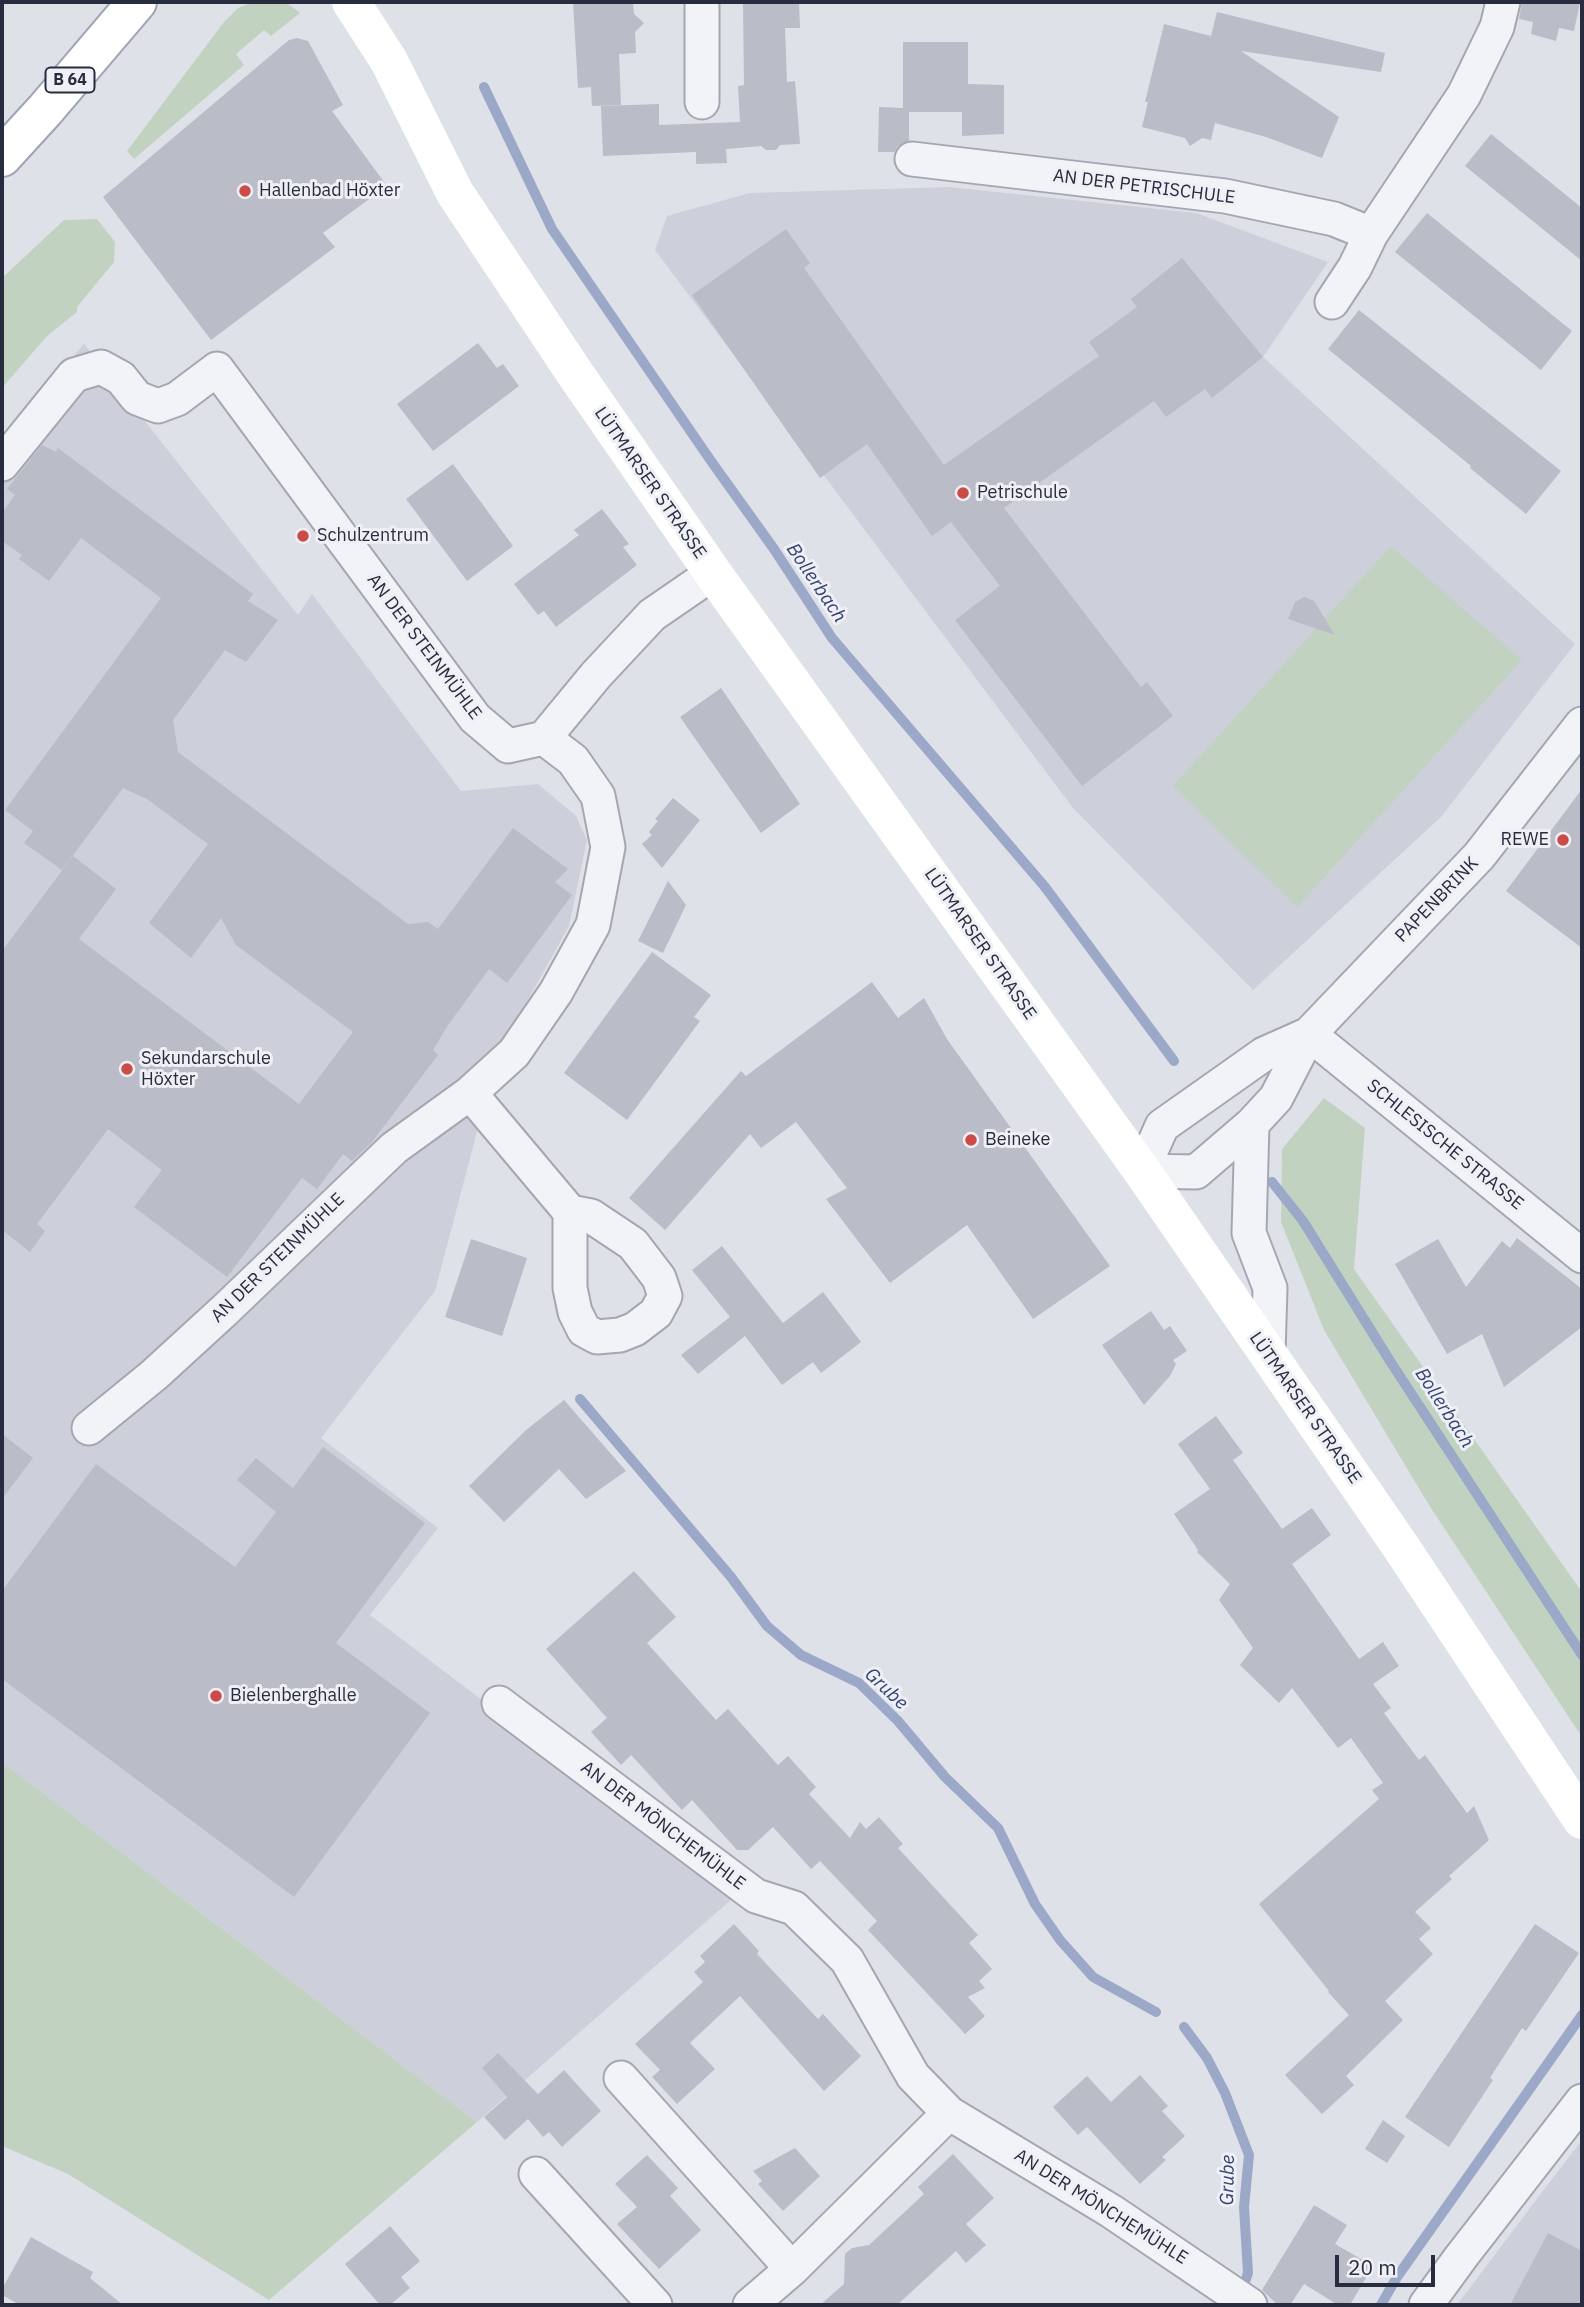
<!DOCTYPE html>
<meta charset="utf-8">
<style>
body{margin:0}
#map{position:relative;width:1584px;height:2307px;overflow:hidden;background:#dfe1e8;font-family:"IBM Plex Sans",sans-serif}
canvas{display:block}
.frame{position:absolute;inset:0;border:4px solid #282c3f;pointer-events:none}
.scale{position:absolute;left:1335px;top:2255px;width:100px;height:32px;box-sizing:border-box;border:4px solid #282c3f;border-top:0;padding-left:9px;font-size:21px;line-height:24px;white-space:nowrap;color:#282c3f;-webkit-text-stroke:5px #eff0f6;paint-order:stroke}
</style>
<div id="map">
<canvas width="1584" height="2307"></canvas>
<div class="frame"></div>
<div class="scale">20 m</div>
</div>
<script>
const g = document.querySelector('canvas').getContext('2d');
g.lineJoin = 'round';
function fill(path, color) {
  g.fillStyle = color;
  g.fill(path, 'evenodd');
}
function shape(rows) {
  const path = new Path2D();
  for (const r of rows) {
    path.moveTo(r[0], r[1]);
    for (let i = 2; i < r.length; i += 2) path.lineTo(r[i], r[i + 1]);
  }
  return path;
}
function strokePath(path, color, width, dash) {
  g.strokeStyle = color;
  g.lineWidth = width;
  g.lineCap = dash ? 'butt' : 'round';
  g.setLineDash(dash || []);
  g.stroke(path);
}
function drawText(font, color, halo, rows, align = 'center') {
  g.font = font + ' "IBM Plex Sans",sans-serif';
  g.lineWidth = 6;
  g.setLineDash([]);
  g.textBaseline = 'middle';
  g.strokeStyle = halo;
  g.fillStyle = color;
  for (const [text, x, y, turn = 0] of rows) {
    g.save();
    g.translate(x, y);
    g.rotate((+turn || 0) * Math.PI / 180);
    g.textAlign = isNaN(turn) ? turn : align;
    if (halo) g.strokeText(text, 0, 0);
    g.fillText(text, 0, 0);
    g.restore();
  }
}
fill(shape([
 [949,187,1196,213,1328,262,1263,357,1575,644,1441,817,1253,990,1073,808,655,250,667,216,750,193],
 [84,344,298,615,312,594,461,791,538,784,576,816,587,840,569,926,503,1045,492,1075,435,1291,321,1438,438,1528,370,1615,661,1836,740,1892,477,2122,2,1762,2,438],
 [1582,2140,1582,2305,1457,2305,1542,2192]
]), '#cdd0da');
fill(shape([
 [253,2,287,3,300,13,271,36,264,30,236,54,244,65,134,159,127,151,224,22,238,8],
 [97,219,115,242,114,262,77,307,77,312,47,336,2,388,2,278,64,220],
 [1391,546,1522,660,1297,907,1173,786],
 [1324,1098,1365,1128,1354,1269,1582,1592,1582,1737,1429,1505,1324,1330,1281,1222,1282,1149],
 [2,1762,477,2122,269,2300,68,2174,2,2146]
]), '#c2d2c0');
strokePath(shape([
 [484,87,552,229,711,461,774,549,832,638,1045,887,1174,1061],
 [1272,1182,1303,1221,1390,1361,1582,1655],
 [580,1399,731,1577,767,1626,801,1655,859,1683,898,1721,945,1777,998,1828,1035,1904,1060,1940,1093,1977,1156,2012],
 [1184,2027,1207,2058,1225,2093,1249,2155,1244,2207,1248,2273,1242,2291],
 [1381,2305,1397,2277,1582,2015]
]), '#9ba8c8', 10);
fill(shape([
 [573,2,633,2,634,14,644,23,635,32,636,53,619,54,621,105,592,106,591,87,578,88],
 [743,2,799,2,800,28,785,28,787,82,795,81,800,144,780,145,776,150,766,150,761,146,726,149,727,163,696,164,696,152,603,156,601,106,659,104,659,125,740,122,738,86,744,85],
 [1522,2,1580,2,1574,31,1559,28,1556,41,1531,34,1533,22,1519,19],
 [1217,12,1385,53,1381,72,1241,51,1339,117,1322,158,1266,137,1215,123,1211,140,1202,138,1190,146,1185,138,1142,127,1148,102,1145,102,1164,24,1211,36],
 [297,38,308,41,343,105,332,111,387,186,323,233,335,247,211,340,103,197,289,40],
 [903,42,968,42,968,84,1004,85,1004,134,962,136,962,112,909,112,909,141,897,147,895,152,878,152,879,107,903,108],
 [1491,134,1582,208,1582,261,1465,166],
 [1427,213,1572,331,1541,370,1395,252],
 [786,229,810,263,804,268,944,465,1099,356,1089,342,1137,307,1131,299,1182,258,1263,357,1212,398,1205,389,1166,417,1154,401,1004,508,1141,687,1147,682,1173,716,1082,786,955,620,1000,586,951,522,932,536,867,444,820,478,692,295],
 [1359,310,1561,471,1526,514,1470,468,1471,466,1328,349],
 [478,343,497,368,503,364,519,386,433,451,397,404],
 [42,445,56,452,58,448,253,594,248,601,278,620,246,662,225,650,173,720,178,752,408,924,428,922,438,929,513,828,568,869,555,882,572,895,507,983,489,969,448,1025,433,1050,438,1055,372,1142,352,1161,343,1154,317,1189,302,1178,227,1277,134,1207,162,1170,108,1129,37,1224,45,1231,30,1252,2,1230,2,951,73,856,116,889,79,939,299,1104,353,1032,236,945,221,918,191,958,149,923,208,844,147,799,123,788,62,870,24,843,33,831,5,810,161,598,81,538,49,581,19,559,22,555,2,541,2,513,15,495,7,489],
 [453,464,513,546,467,581,406,499],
 [602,509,629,544,623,547,637,565,556,627,544,611,538,615,514,584,579,535,574,530],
 [1304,597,1314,601,1335,635,1288,619,1295,602],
 [721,688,800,804,761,833,680,717],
 [1582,789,1582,948,1506,891],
 [673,798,700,820,662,868,642,844,652,835,649,832,658,821,655,819],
 [668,881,686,905,663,953,638,941],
 [652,952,711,995,694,1017,700,1021,627,1120,564,1073],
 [872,982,898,1018,924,998,947,1039,1110,1266,1033,1319,967,1225,890,1283,826,1199,847,1188,796,1122,761,1148,750,1134,665,1230,629,1198,741,1071,746,1076],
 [1517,1238,1582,1289,1582,1327,1504,1387,1482,1334,1447,1354,1395,1264,1438,1239,1466,1287,1502,1241,1510,1248],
 [471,1239,527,1258,502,1336,445,1317],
 [722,1246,783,1323,823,1292,861,1342,821,1373,813,1362,782,1385,745,1336,698,1374,681,1355,730,1317,692,1270],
 [1151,1311,1164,1330,1170,1326,1187,1351,1173,1360,1176,1364,1170,1376,1144,1405,1102,1345],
 [564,1400,626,1471,586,1499,559,1469,504,1522,469,1486,526,1430],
 [1216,1416,1243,1453,1233,1460,1282,1529,1312,1508,1331,1535,1292,1564,1359,1659,1383,1642,1399,1666,1373,1684,1391,1708,1384,1713,1419,1760,1425,1755,1467,1813,1474,1806,1489,1840,1449,1876,1452,1879,1415,1912,1431,1928,1419,1939,1433,1954,1385,2001,1403,2020,1346,2076,1354,2085,1322,2114,1285,2075,1349,2015,1328,1992,1329,1991,1259,1904,1379,1799,1372,1790,1383,1783,1351,1738,1338,1748,1292,1688,1279,1703,1240,1665,1253,1648,1219,1600,1230,1584,1197,1552,1198,1550,1174,1514,1210,1489,1178,1444],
 [2,1434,33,1458,2,1499],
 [323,1447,425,1523,336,1643,430,1713,294,1897,2,1679,2,1591,96,1464,235,1567,276,1512,237,1480,256,1458,293,1488],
 [634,1571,676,1617,647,1643,716,1720,728,1709,778,1765,788,1756,816,1787,809,1794,850,1838,860,1822,866,1829,879,1817,903,1844,898,1848,978,1935,969,1943,992,1969,979,1981,985,1988,968,1997,985,2016,965,2034,868,1930,877,1921,820,1861,811,1869,773,1827,748,1850,737,1850,692,1800,682,1810,631,1755,621,1765,591,1732,607,1718,546,1649],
 [734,1924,759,1951,757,1954,818,2019,823,2014,861,2056,824,2091,740,1996,690,2043,715,2069,677,2104,652,2077,660,2070,635,2044,703,1982,694,1972,705,1962,700,1956],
 [1535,1924,1579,1953,1526,2031,1522,2028,1490,2078,1493,2080,1449,2147,1405,2117],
 [498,2053,538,2094,564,2070,601,2111,562,2147,549,2132,543,2137,528,2119,505,2140,484,2117,507,2097,482,2068],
 [1140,2075,1168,2106,1162,2111,1185,2136,1162,2157,1166,2160,1140,2184,1087,2127,1078,2135,1053,2107,1087,2076,1111,2102],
 [1383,2120,1405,2136,1387,2163,1365,2149],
 [795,2148,820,2176,783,2211,758,2184,762,2181,753,2171],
 [953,2154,994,2198,966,2224,986,2245,966,2263,956,2251,897,2305,820,2305,844,2284,845,2254,852,2248,869,2245,924,2194,918,2187],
 [647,2155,678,2188,670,2196,701,2230,659,2269,617,2224,637,2207,615,2184],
 [1314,2205,1347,2225,1335,2244,1373,2266,1350,2305,1338,2305,1304,2284,1290,2305,1278,2305,1262,2290],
 [390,2226,420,2261,401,2277,410,2288,390,2305,380,2305,345,2264],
 [1548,2233,1582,2251,1582,2305,1510,2305],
 [31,2237,93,2272,90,2278,123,2305,20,2305,2,2295,2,2289]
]), '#babcc8');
const street = shape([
 [702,2,702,102],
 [912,159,1225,196,1334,219,1371,234],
 [1332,302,1355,267,1371,234,1464,95,1497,27,1503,2],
 [2,464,74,375,101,367,121,378,137,398,158,406,177,399,217,369,475,718,508,746,544,738,596,675,652,615,713,573],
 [1309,1034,1264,1054,1162,1126,1142,1171,1196,1172,1252,1124,1276,1098,1309,1034,1479,856,1582,724],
 [1309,1034,1582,1256],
 [470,1093,570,1212],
 [1252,1124,1249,1233,1270,1288,1268,1354],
 [570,1212,591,1216,633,1244,659,1278,665,1296,656,1313,635,1329,620,1335,597,1337,584,1330,575,1312,570,1288,570,1212],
 [89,1428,154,1375,225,1310,394,1148,470,1093,514,1053,556,992,593,925,608,847,598,796,573,760,544,738],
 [499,1703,756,1896,794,1908,847,1960,913,2076,949,2113,1111,2211,1250,2305],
 [621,2078,792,2269],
 [536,2174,655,2305],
 [750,2305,792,2269,949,2113],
 [1426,2305,1461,2257,1582,2101]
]);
const primary = shape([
 [2,157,45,110,137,2]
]);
strokePath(street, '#a4a7b2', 37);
strokePath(primary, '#9fa3b4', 42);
strokePath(street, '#f2f3f7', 33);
strokePath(shape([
 [351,2,389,61,455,193,574,372,713,573,1142,1171,1401,1547,1582,1820]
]), '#fff', 38);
strokePath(primary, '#fff', 38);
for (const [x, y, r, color] of [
 [245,191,7,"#cb4b46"],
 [963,493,7,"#cb4b46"],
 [303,536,7,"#cb4b46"],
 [1563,840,7,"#cb4b46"],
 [127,1069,7,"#cb4b46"],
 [971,1140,7,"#cb4b46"],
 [216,1696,7,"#cb4b46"]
]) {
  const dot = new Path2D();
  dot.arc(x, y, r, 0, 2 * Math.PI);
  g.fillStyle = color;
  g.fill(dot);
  strokePath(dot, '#eff0f6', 2.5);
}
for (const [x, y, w] of [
 [70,80,49]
]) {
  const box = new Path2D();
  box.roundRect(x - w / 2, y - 12.5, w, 25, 5);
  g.fillStyle = '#eff0f6';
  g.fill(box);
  strokePath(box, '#282c3f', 2);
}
drawText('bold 16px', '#282c3f', null, [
 ["B 64",70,80]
]);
drawText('18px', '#282c3f', '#eff0f6', [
 ["AN DER PETRISCHULE",1144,187,7],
 ["LÜTMARSER STRASSE",650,483,55],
 ["AN DER STEINMÜHLE",424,647,53],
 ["PAPENBRINK",1437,900,-46],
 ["LÜTMARSER STRASSE",980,944,55],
 ["SCHLESISCHE STRASSE",1445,1145,39],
 ["AN DER STEINMÜHLE",278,1258,-44],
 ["LÜTMARSER STRASSE",1305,1408,55],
 ["AN DER MÖNCHEMÜHLE",663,1826,37],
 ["AN DER MÖNCHEMÜHLE",1101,2207,32]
]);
drawText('18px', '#282c3f', '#eff0f6', [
 ["Hallenbad Höxter",259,191],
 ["Petrischule",977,493],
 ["Schulzentrum",317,536],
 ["REWE",1549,840,"right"],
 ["Sekundarschule",141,1059],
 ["Höxter",141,1080],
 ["Beineke",985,1140],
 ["Bielenberghalle",230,1696]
], 'left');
drawText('italic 19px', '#334372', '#eff0f6', [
 ["Bollerbach",816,583,56],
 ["Bollerbach",1444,1408,57],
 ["Grube",886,1689,43],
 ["Grube",1228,2180,-89]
]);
</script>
